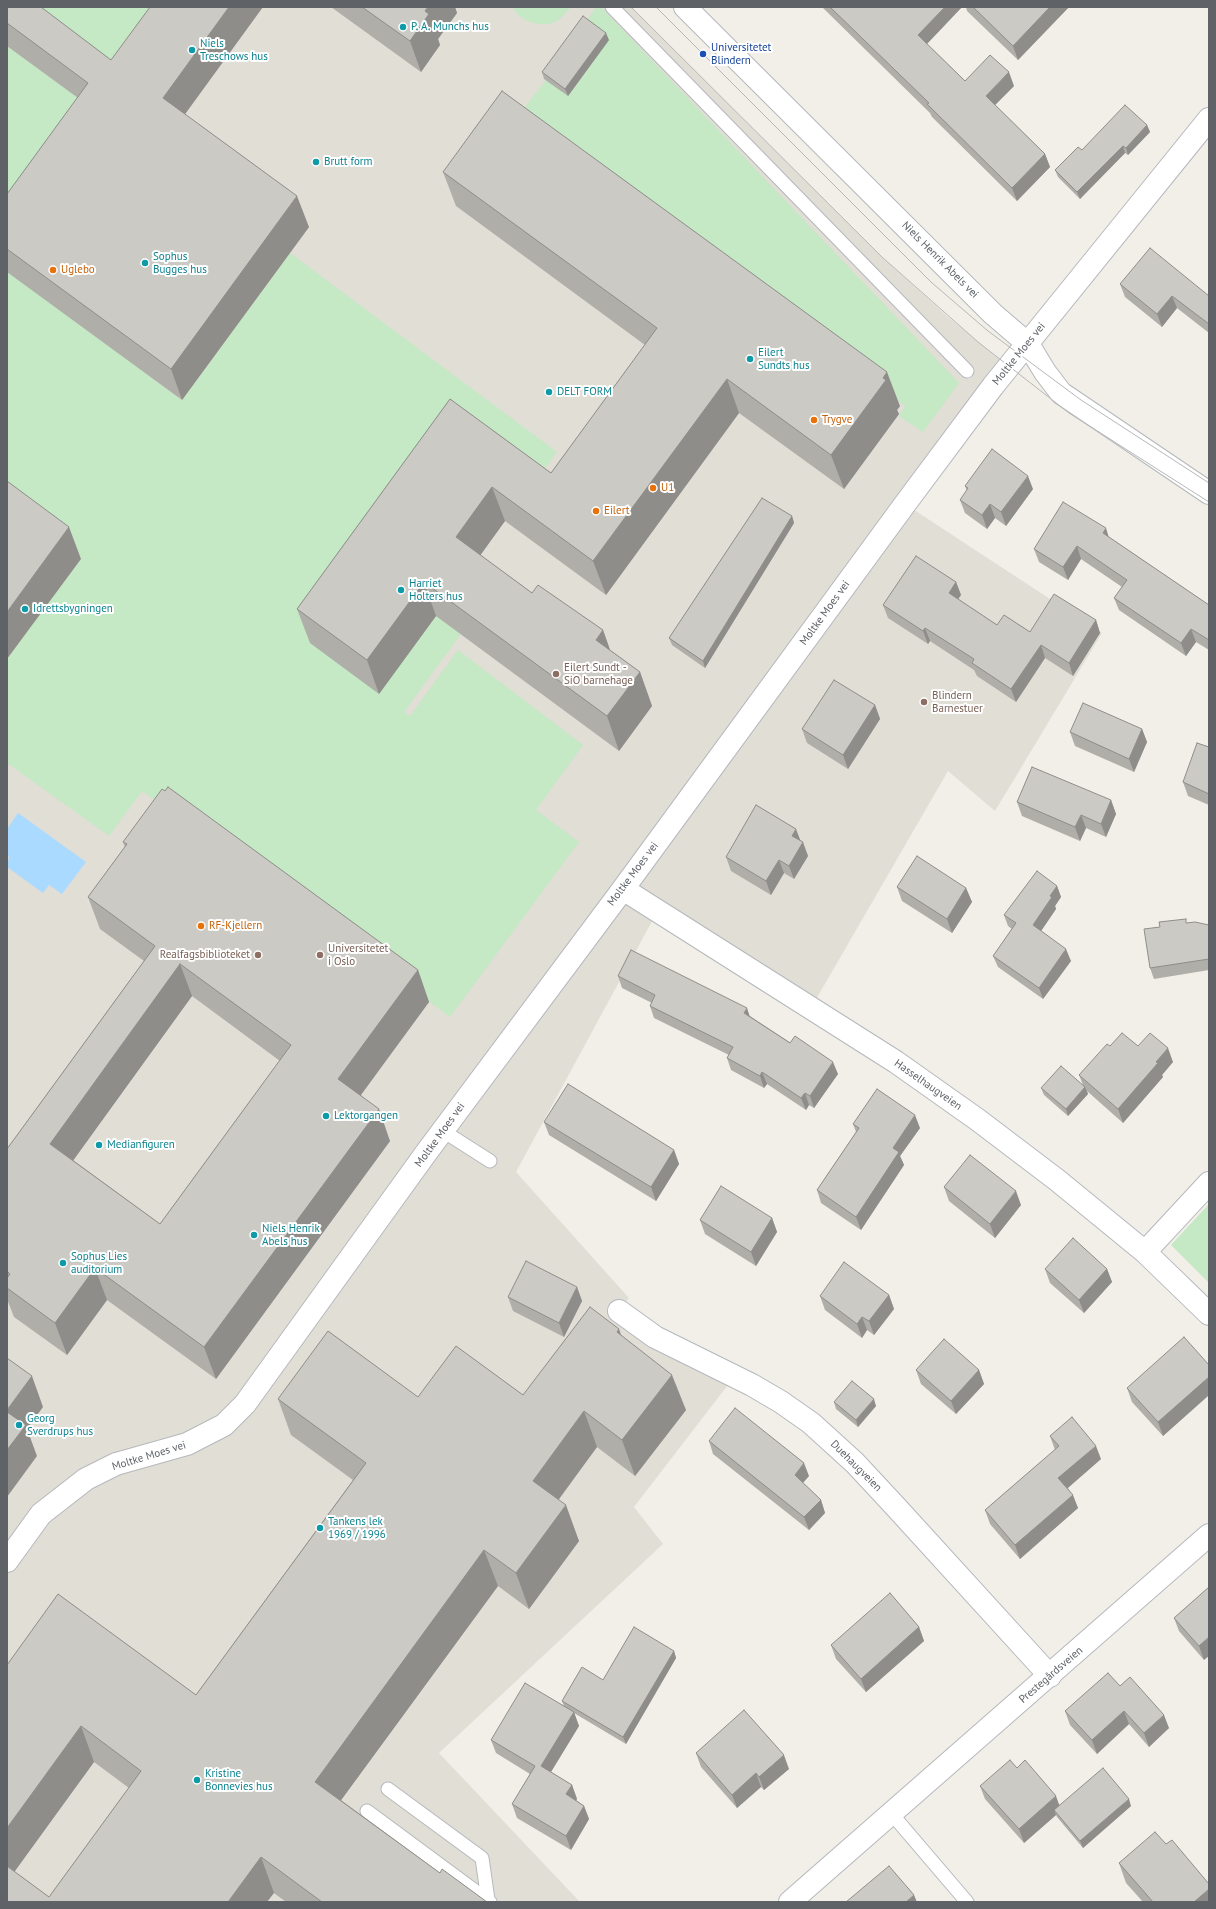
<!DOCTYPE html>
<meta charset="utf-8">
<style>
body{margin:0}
#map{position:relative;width:1216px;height:1909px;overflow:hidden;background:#f1efe8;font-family:"PT Sans",sans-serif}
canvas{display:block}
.frame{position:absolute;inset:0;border:8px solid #5f6368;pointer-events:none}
</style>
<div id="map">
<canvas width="1216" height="1909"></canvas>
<div class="frame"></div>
</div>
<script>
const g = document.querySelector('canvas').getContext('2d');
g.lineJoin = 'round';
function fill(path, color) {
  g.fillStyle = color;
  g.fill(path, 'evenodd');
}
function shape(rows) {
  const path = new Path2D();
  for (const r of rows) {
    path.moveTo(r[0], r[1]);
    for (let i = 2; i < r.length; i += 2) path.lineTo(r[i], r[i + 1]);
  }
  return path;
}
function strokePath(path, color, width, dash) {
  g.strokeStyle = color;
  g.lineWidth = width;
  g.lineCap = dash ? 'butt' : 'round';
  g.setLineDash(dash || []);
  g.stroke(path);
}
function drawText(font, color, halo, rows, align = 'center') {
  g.font = font + ' "PT Sans",sans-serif';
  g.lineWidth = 4;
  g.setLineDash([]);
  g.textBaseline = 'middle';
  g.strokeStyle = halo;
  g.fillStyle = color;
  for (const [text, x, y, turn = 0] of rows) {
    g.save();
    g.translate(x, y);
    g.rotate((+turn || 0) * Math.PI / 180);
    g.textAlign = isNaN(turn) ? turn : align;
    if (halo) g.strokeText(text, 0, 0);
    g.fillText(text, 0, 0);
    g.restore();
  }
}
fill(shape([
 [7,7,631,7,882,257,947,316,1009,367,905,504,1102,633,995,811,948,771,811,1008,657,912,516,1172,629,1298,619,1310,734,1377,634,1507,663,1544,439,1753,580,1902,7,1902]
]), '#e1ded6');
fill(shape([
 [11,7,162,7,108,79],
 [512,7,571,7,559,20,549,24,538,24,527,21,518,15],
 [596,7,601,7,959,383,923,432,899,416,905,406,514,121,547,79],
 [7,46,100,114,7,240],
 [290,253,557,452,533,484,463,433,468,572,493,590,404,712,410,716,458,650,583,745,536,810,579,842,450,1017,142,791,109,836,7,763,7,659,81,559,7,504,7,271,182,400],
 [1209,1204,1209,1283,1171,1245]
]), '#c5e8c5');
fill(shape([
 [18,813,86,862,62,894,49,885,43,893,7,867,9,856,7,855,7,829]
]), '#aadaff');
const service = shape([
 [612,7,967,371],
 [443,1131,490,1161],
 [388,1789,482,1858,488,1900],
 [367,1811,490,1902],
 [891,1813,967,1902]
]);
const minor = shape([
 [685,7,993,314,1028,344,1045,372,1061,393,1209,493],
 [623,889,896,1062,978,1120,1057,1180,1145,1252,1209,1314],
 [1145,1252,1209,1183],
 [619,1311,655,1337,752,1385,781,1402,811,1423,855,1463,895,1506,1050,1676],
 [7,1561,41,1514,86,1479,116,1464,187,1444,224,1425,245,1404,426,1153,623,889,905,504,993,386,1209,119]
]);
const tertiary = shape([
 [790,1902,1209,1535]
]);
strokePath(service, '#b5b8bc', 15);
strokePath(minor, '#b5b8bc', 24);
strokePath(tertiary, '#b5b8bc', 24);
strokePath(service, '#fff', 13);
strokePath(minor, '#fff', 22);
strokePath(tertiary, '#fff', 22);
strokePath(shape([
 [631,7,882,257,978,342,1069,413,1209,502],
 [656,7,931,282,988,331,1081,400,1209,483]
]), '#b6b7b8', 1);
fill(shape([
 [7,7,111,60,185,114,309,227,182,400,7,272,7,194,78,98,7,46],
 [331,7,455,7,457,13,438,39,440,45,421,72],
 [822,7,962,7,927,44,965,81,1014,86,995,105,1045,154,1050,167,1017,201,932,117,930,113],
 [966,7,1069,7,1018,60,967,11],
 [609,40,568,96,544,79,542,72],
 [1147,125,1150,132,1128,155,1125,153,1080,199,1058,177,1055,170,1082,150],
 [443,172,900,406,897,410,899,414,844,489,739,413,606,595,505,521,480,555,532,593,603,630,610,650,640,672,652,706,619,751,436,616,379,694,310,643,297,609,450,399,551,473,645,345,456,206],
 [1120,284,1209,296,1209,333,1177,308,1162,327,1125,297],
 [965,486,1033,489,1006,526,995,518,987,529,965,513,960,500,967,491],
 [792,516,794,523,705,668,672,645,669,638],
 [1109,537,1209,605,1209,650,1196,642,1186,656,1119,610,1114,598,1122,587,1081,559,1068,580,1039,562,1034,549],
 [956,582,961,595,958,599,997,625,1030,632,1096,620,1100,633,1073,676,1045,658,1016,702,977,676,974,670,930,641,928,644,888,618,883,605],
 [875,705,880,719,848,769,807,743,802,729],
 [1142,729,1147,742,1134,772,1075,746,1070,732],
 [1209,747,1209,805,1188,796,1183,782],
 [1111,800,1116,814,1106,837,1086,828,1080,841,1022,816,1017,802],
 [801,841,808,856,794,879,784,873,771,895,731,871,726,857],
 [123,842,418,970,429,1002,361,1095,390,1141,216,1379,107,1300,67,1355,14,1317,7,1299,7,1149,144,961,100,929,88,897,125,847],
 [192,996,280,1061,160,1224,73,1160],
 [1057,886,1061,897,1055,906,1056,909,1041,931,1071,961,1043,999,998,967,993,956,1012,929,1008,926,1004,915],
 [897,887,966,888,972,902,952,933,902,901],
 [1187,923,1209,925,1209,970,1154,979,1150,968],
 [618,976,750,1016,838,1074,814,1108,809,1105,806,1110,767,1084,764,1088,731,1070,727,1058,729,1055,654,1018,650,1006,652,1003,622,988],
 [1110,1046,1138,1046,1173,1062,1162,1075,1163,1077,1123,1123,1087,1091,1088,1094,1068,1116,1044,1095,1041,1088,1083,1085,1079,1075],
 [544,1122,674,1150,679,1164,656,1201,549,1135],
 [853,1124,920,1128,900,1156,904,1165,861,1230,821,1203,817,1190,856,1132],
 [944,1187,1021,1205,995,1238,949,1201],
 [772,1218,777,1232,756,1266,705,1234,700,1220],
 [1045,1269,1107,1269,1112,1282,1084,1313,1050,1283],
 [577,1287,582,1301,564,1337,513,1311,508,1297],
 [889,1295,894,1309,874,1335,867,1330,862,1338,825,1310,820,1296],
 [621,1336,686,1410,635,1476,597,1447,558,1499,579,1541,529,1609,498,1586,341,1800,440,1873,487,1902,286,1902,274,1893,7,1902,7,1665,196,1695,353,1480,291,1435,278,1399,523,1395],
 [94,1762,129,1788,49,1897,14,1872],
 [1209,1365,1209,1395,1163,1436,1132,1402,1127,1388],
 [916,1370,979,1370,984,1384,956,1414,921,1384],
 [834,1402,876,1406,858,1427,836,1409],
 [1050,1436,1101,1459,1068,1488,1078,1508,1020,1559,990,1524,985,1510,1055,1450],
 [709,1441,809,1476,803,1483,821,1500,825,1513,809,1530,713,1454],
 [1209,1587,1204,1660,1179,1631,1174,1618],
 [919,1627,924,1641,866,1692,836,1659,831,1645],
 [674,1651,676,1658,626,1744,574,1713,579,1726,551,1772,572,1785,577,1799,576,1800,584,1806,589,1819,571,1850,517,1818,512,1804,530,1774,496,1753,491,1740,564,1706,562,1701,603,1680],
 [1120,1686,1169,1728,1149,1747,1129,1724,1097,1754,1070,1725,1065,1711],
 [696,1753,789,1769,764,1790,761,1787,737,1808,701,1767],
 [1017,1768,1060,1805,1131,1806,1083,1848,1057,1817,1056,1815,1024,1843,985,1799,980,1786],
 [1119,1863,1209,1902,1143,1902,1126,1883]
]), '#afaea9');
fill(shape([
 [229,7,263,7,175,128,163,98],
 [428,7,455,7,457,13,438,39,440,45,421,72,410,41,425,11],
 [945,7,962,7,923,48,918,35],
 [1050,7,1069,7,1018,60,1013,46],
 [606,33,609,40,568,96,565,89],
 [1009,72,1014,86,990,110,986,96],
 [1147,125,1150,132,1128,155,1126,148],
 [1123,146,1125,153,1080,199,1077,192],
 [1045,154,1050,167,1017,201,1012,188],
 [297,196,309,227,182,400,171,369],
 [1172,296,1177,308,1162,327,1157,314],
 [887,372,900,406,897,410,899,414,844,489,831,455],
 [727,379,739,413,606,595,593,561],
 [1028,476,1033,489,1006,526,1001,512],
 [492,487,505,521,469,571,456,537],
 [990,504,995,518,987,529,982,515],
 [792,516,794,523,705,668,703,661],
 [69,527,81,559,7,659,7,612],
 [1106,528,1110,541,1103,533],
 [1077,546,1081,559,1068,580,1063,567],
 [424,582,436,616,379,694,367,660],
 [956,582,961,595,953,606,949,593],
 [1096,620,1100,633,1073,676,1069,663],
 [925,628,930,641,928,644,923,631],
 [1191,629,1196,642,1186,656,1181,643],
 [603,630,615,664,596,640],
 [1041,645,1045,658,1016,702,1011,689],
 [640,672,652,706,619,751,607,716],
 [875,705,880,719,848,769,843,755],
 [1142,729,1147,742,1134,772,1129,759],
 [1111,800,1116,814,1106,837,1101,824],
 [1081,815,1086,828,1080,841,1075,827],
 [796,829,801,842,792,836],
 [803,842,808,856,794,879,789,866],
 [779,860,784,873,771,895,766,881],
 [1057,886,1061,897,1055,906,1056,909,1037,937,1033,925,1050,896],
 [966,888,972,902,952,933,947,919],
 [1066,949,1071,961,1043,999,1039,988],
 [180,964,192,996,62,1176,50,1144],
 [418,970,429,1002,349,1111,338,1079],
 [747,1008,751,1020,744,1013],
 [1168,1048,1173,1062,1162,1075,1163,1077,1123,1123,1118,1109],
 [833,1062,838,1074,814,1108,810,1096],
 [762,1072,767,1084,764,1088,760,1076],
 [1085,1087,1088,1094,1068,1116,1066,1109],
 [805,1093,809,1105,806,1110,801,1098],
 [379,1109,390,1141,216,1379,204,1347],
 [915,1115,920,1128,900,1156,904,1165,861,1230,856,1217,893,1148],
 [674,1150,679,1164,656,1201,651,1187],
 [1016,1191,1021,1205,995,1238,990,1224],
 [772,1218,777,1232,756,1266,751,1252],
 [95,1268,107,1300,67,1355,55,1323],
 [1107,1269,1112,1282,1084,1313,1079,1300],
 [577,1287,582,1301,564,1337,559,1323],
 [889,1295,894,1309,874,1335,869,1321],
 [862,1317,867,1330,862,1338,857,1324],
 [619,1329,632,1365,617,1332],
 [979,1370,984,1384,956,1414,951,1401],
 [672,1375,686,1410,635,1476,622,1440],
 [32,1376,43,1407,27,1429,37,1456,7,1497,7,1410],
 [1209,1377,1209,1395,1163,1436,1158,1422],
 [874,1399,876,1406,858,1427,856,1420],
 [584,1411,597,1447,546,1517,533,1481],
 [1096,1446,1101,1459,1063,1492,1058,1478],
 [804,1463,809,1476,799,1487,795,1475],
 [1073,1495,1078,1508,1020,1559,1015,1545],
 [821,1500,825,1513,809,1530,804,1517],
 [566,1505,579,1541,529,1609,516,1573],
 [484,1550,498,1586,328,1818,315,1782],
 [919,1627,924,1641,866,1692,861,1679],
 [1209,1637,1209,1656,1204,1660,1199,1646],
 [674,1651,676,1658,626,1744,623,1737],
 [1124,1711,1129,1724,1097,1754,1092,1740],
 [574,1712,579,1726,546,1780,541,1766],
 [1164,1715,1169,1728,1149,1747,1144,1733],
 [81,1726,94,1762,7,1882,7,1828],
 [784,1755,789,1769,764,1790,759,1777],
 [756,1773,761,1787,737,1808,732,1795],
 [572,1785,577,1799,571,1808,566,1794],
 [1056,1796,1061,1810,1054,1810,1056,1815,1024,1843,1019,1829],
 [1129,1799,1131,1806,1083,1848,1080,1841],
 [584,1806,589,1819,571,1850,566,1836],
 [261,1857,274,1893,267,1902,228,1902],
 [1209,1889,1209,1902,1194,1902],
 [914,1895,917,1902,906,1902]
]), '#8f8d8a');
const building = shape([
 [7,7,41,7,111,60,150,7,229,7,163,98,297,196,171,369,7,249,7,194,88,83,7,23,7,7],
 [362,7,428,7,425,11,429,14,410,41,362,7],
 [830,7,945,7,918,35,965,81,990,55,1009,72,986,96,1045,154,1012,188,927,104,929,103,830,7],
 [973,7,1050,7,1013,46,973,7],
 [583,16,606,33,565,89,542,72,583,16],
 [502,91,887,372,883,378,886,380,831,455,727,379,593,561,492,487,456,537,532,593,538,585,603,630,596,640,640,672,607,716,424,582,367,660,297,609,450,399,551,473,657,328,443,172,502,91],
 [1125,105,1147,125,1126,148,1123,146,1077,192,1055,170,1078,147,1082,150,1125,105],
 [1150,248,1209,296,1209,324,1172,296,1157,314,1120,284,1150,248],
 [992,449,1028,476,1001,512,990,504,982,515,960,500,968,488,965,486,992,449],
 [7,481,69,527,7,612,7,481],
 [762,498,792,516,703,661,669,638,762,498],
 [1063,502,1106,528,1103,533,1209,605,1209,640,1191,629,1181,643,1114,598,1127,580,1077,546,1063,567,1034,549,1063,502],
 [916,556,956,582,949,593,997,625,1004,615,1030,632,1054,594,1096,620,1069,663,1041,645,1011,689,972,663,974,659,925,628,923,631,883,605,916,556],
 [834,680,875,705,843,755,802,729,834,680],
 [1083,703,1142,729,1129,759,1070,732,1083,703],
 [1197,743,1209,747,1209,794,1183,782,1197,743],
 [1032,767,1111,800,1101,824,1081,815,1075,827,1017,802,1032,767],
 [168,787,418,970,338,1079,379,1109,204,1347,95,1268,55,1323,7,1288,7,1278,10,1274,7,1271,7,1149,155,946,88,897,127,844,123,842,162,789,165,791,168,787],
 [180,964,291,1045,160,1224,50,1144,180,964],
 [756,805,796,829,792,836,803,842,789,866,779,860,766,881,726,857,756,805],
 [917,856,966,888,947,919,897,887,917,856],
 [1037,871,1057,886,1050,896,1052,897,1033,925,1066,949,1039,988,993,956,1016,923,1004,915,1037,871],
 [1186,919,1186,923,1195,922,1209,925,1209,959,1150,968,1144,929,1160,927,1159,922,1186,919],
 [631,950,747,1008,744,1013,790,1043,795,1036,833,1062,810,1096,805,1093,801,1098,762,1072,760,1076,727,1058,733,1047,650,1006,655,995,618,976,631,950],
 [1122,1033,1138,1046,1150,1033,1168,1048,1156,1062,1158,1063,1118,1109,1079,1075,1107,1044,1110,1046,1122,1033],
 [1061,1066,1085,1087,1066,1109,1041,1088,1061,1066],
 [568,1084,674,1150,651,1187,544,1122,568,1084],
 [877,1089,915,1115,893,1148,899,1152,856,1217,817,1190,859,1128,853,1124,877,1089],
 [970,1155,1016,1191,990,1224,944,1187,970,1155],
 [721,1186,772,1218,751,1252,700,1220,721,1186],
 [1073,1238,1107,1269,1079,1300,1045,1269,1073,1238],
 [526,1261,577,1287,559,1323,508,1297,526,1261],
 [844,1262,889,1295,869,1321,862,1317,857,1324,820,1296,844,1262],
 [590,1307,619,1329,617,1332,672,1375,622,1440,584,1411,533,1481,566,1505,516,1573,484,1550,315,1782,440,1873,442,1869,487,1902,322,1902,261,1857,228,1902,7,1902,7,1866,49,1897,141,1771,81,1726,7,1828,7,1665,58,1594,196,1695,366,1463,278,1399,328,1331,418,1397,456,1346,523,1395,590,1307],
 [1184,1337,1209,1365,1209,1377,1158,1422,1127,1388,1184,1337],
 [944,1339,979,1370,951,1401,916,1370,944,1339],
 [7,1358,32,1376,7,1410,7,1358],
 [852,1381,874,1399,856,1420,834,1402,852,1381],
 [735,1408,804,1463,795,1475,821,1500,804,1517,709,1441,735,1408],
 [7,1412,26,1425,7,1450,7,1412],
 [1072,1417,1096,1446,1058,1478,1073,1495,1015,1545,985,1510,1059,1446,1050,1436,1072,1417],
 [1209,1587,1209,1637,1199,1646,1174,1618,1209,1587],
 [890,1593,919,1627,861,1679,831,1645,890,1593],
 [634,1627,674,1651,623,1737,562,1701,582,1667,603,1680,634,1627],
 [1108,1673,1120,1686,1130,1677,1164,1715,1144,1733,1124,1711,1092,1740,1065,1711,1108,1673],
 [525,1683,574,1712,541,1766,572,1785,566,1794,584,1806,566,1836,512,1804,535,1766,491,1740,525,1683],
 [744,1710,784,1755,759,1777,756,1773,732,1795,696,1753,744,1710],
 [1010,1760,1017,1768,1025,1760,1056,1796,1019,1829,980,1786,1010,1760],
 [1103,1768,1129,1799,1080,1841,1054,1810,1103,1768],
 [1155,1832,1166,1844,1172,1840,1209,1884,1209,1889,1194,1902,1153,1902,1119,1863,1155,1832],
 [889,1866,914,1895,906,1902,846,1902,889,1866]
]);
fill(building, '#cccac5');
strokePath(building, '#8f8d8a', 1);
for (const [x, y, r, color] of [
 [403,27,4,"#0f9aa8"],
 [192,50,4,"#0f9aa8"],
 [703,54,4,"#1a4fb4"],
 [316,162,4,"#0f9aa8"],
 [145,263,4,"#0f9aa8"],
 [53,270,4,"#e8710a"],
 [750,359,4,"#0f9aa8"],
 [549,392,4,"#0f9aa8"],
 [814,420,4,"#e8710a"],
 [653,488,4,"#e8710a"],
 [596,511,4,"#e8710a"],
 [401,590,4,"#0f9aa8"],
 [25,609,4,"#0f9aa8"],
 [556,674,4,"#8d6e63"],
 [924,702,4,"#8d6e63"],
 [201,926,4,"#e8710a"],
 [258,955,4,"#8d6e63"],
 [320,955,4,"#8d6e63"],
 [326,1116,4,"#0f9aa8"],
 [99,1145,4,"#0f9aa8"],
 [254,1235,4,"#0f9aa8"],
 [63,1263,4,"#0f9aa8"],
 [19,1425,4,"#0f9aa8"],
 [320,1528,4,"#0f9aa8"],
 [197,1780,4,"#0f9aa8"]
]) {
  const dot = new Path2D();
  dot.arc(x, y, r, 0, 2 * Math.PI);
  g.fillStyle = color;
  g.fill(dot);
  strokePath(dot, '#fff', 1.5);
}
drawText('11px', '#0d838f', '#fff', [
 ["P. A. Munchs hus",411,27],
 ["Niels",200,44],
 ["Treschows hus",200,57],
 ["Brutt form",324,162],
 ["Sophus",153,257],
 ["Bugges hus",153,270],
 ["Eilert",758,353],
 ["Sundts hus",758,366],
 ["DELT FORM",557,392],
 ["Harriet",409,584],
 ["Holters hus",409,597],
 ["Idrettsbygningen",33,609],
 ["Lektorgangen",334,1116],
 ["Medianfiguren",107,1145],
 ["Niels Henrik",262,1229],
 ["Abels hus",262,1242],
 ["Sophus Lies",71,1257],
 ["auditorium",71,1270],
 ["Georg",27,1419],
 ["Sverdrups hus",27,1432],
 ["Tankens lek",328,1522],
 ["1969 / 1996",328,1535],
 ["Kristine",205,1774],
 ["Bonnevies hus",205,1787]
], 'left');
drawText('11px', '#164399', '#fff', [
 ["Universitetet",711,48],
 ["Blindern",711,61]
], 'left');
drawText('11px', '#5f6368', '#fff', [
 ["Niels Henrik Abels vei",940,260,45],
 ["Moltke Moes vei",1019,354,-51],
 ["Moltke Moes vei",825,613,-54],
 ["Moltke Moes vei",633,874,-53],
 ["Hasselhaugveien",928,1085,35],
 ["Moltke Moes vei",440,1135,-54],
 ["Moltke Moes vei",149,1456,-17],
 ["Duehaugveien",856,1466,45],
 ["Prestegårdsveien",1051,1675,-41]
]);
drawText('11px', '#c56008', '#fff', [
 ["Uglebo",61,270],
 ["Trygve",822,420],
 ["U1",661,488],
 ["Eilert",604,511],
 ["RF-Kjellern",209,926]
], 'left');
drawText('11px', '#785e54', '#fff', [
 ["Eilert Sundt -",564,668],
 ["SiO barnehage",564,681],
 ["Blindern",932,696],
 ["Barnestuer",932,709],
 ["Universitetet",328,949],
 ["i Oslo",328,962],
 ["Realfagsbiblioteket",250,955,"right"]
], 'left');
</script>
